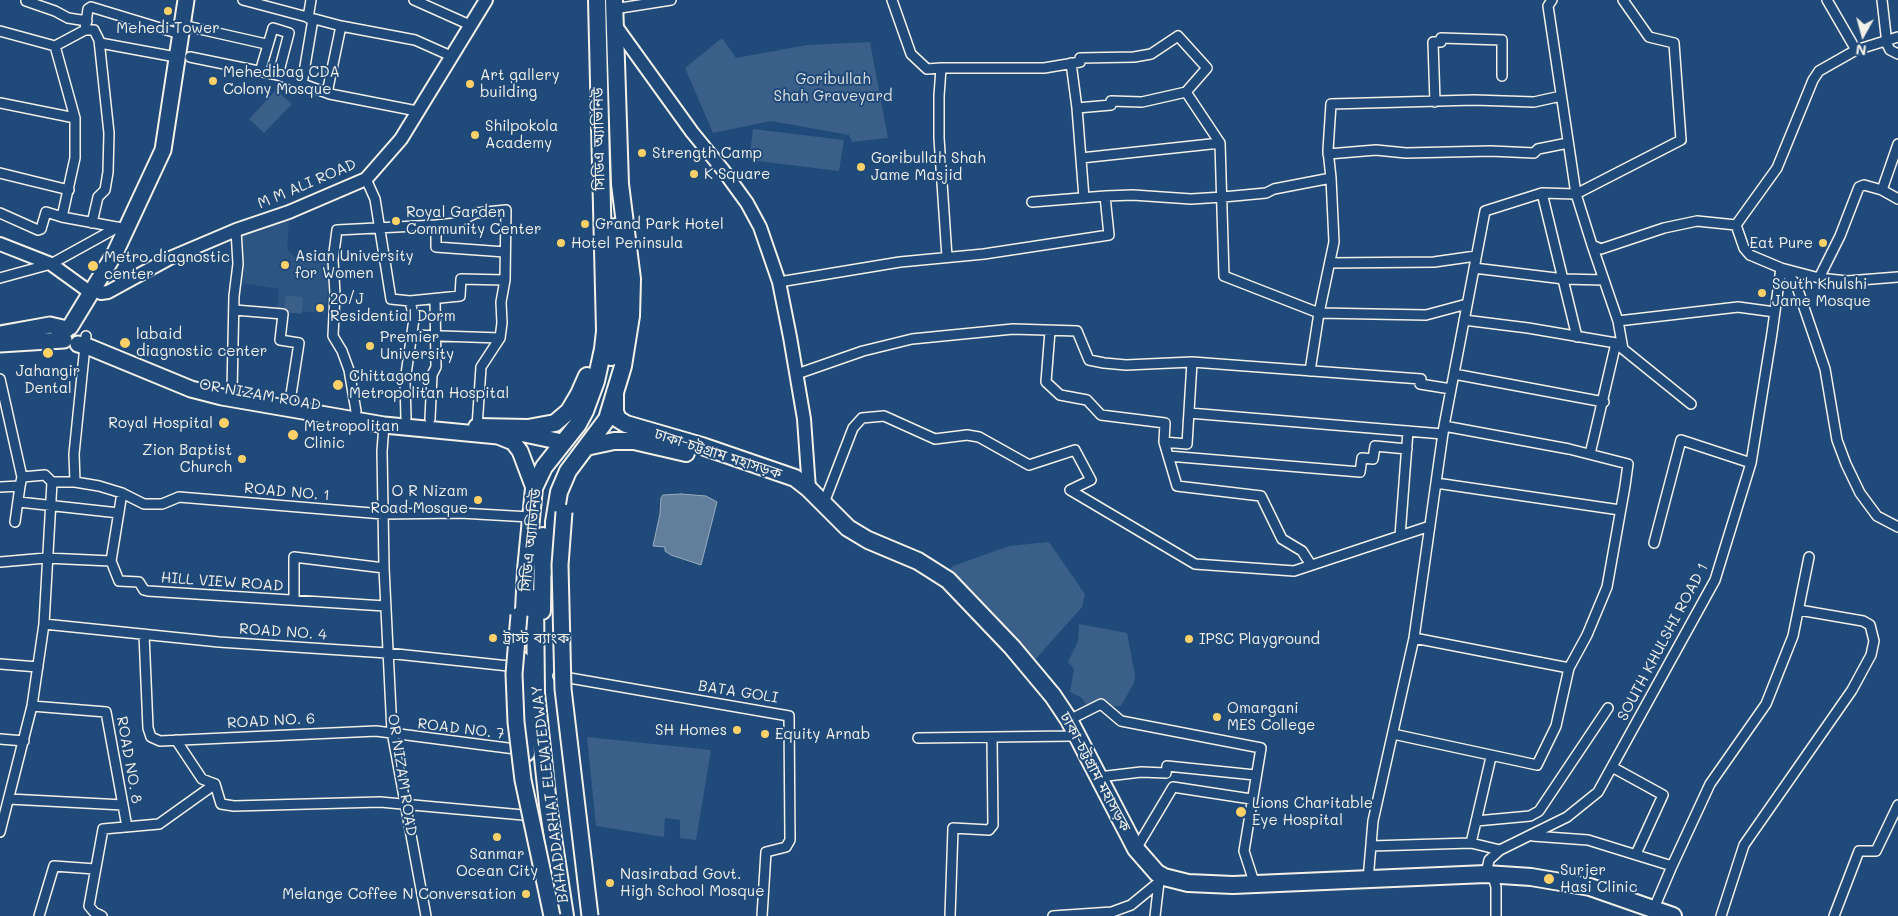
<!DOCTYPE html>
<meta charset="utf-8">
<style>
body{margin:0}
#map{position:relative;width:1898px;height:916px;overflow:hidden;background:#1f4a7a;font-family:Mali,sans-serif}
canvas{display:block}
.north{position:absolute;left:1838px;top:10px;width:50px;height:50px;-webkit-text-stroke:4px #1f4a7a;paint-order:stroke;rotate:187deg;font-size:14px;font-weight:700;line-height:20px;text-align:center;color:#f4f1e8}
.north::after{content:'';display:block;margin:auto;width:18px;height:22px;background:#f4f1e8;clip-path:polygon(50% 0,100% 100%,50% 72%,0 100%)}
</style>
<div id="map">
<canvas width="1898" height="916"></canvas>
<div class="north">N</div>
</div>
<script>
const g = document.querySelector('canvas').getContext('2d');
g.lineJoin = 'round';
function fill(path, color) {
  g.fillStyle = color;
  g.fill(path, 'evenodd');
}
function shape(rows) {
  const path = new Path2D();
  for (const r of rows) {
    path.moveTo(r[0], r[1]);
    for (let i = 2; i < r.length; i += 2) path.lineTo(r[i], r[i + 1]);
  }
  return path;
}
function strokePath(path, color, width, dash) {
  g.strokeStyle = color;
  g.lineWidth = width;
  g.lineCap = dash ? 'butt' : 'round';
  g.setLineDash(dash || []);
  g.stroke(path);
}
function drawText(font, color, halo, rows, align = 'center') {
  g.font = font + ' Mali,"Noto Sans Bengali",sans-serif';
  g.lineWidth = 4;
  g.setLineDash([]);
  g.textBaseline = 'middle';
  g.strokeStyle = halo;
  g.fillStyle = color;
  for (const [text, x, y, turn = 0] of rows) {
    g.save();
    g.translate(x, y);
    g.rotate((+turn || 0) * Math.PI / 180);
    g.textAlign = isNaN(turn) ? turn : align;
    if (halo) g.strokeText(text, 0, 0);
    g.fillText(text, 0, 0);
    g.restore();
  }
}
fill(shape([
 [289,220,287,249,294,256,331,260,325,314,277,308,279,289,241,283,238,277,240,232]
]), '#2d5581');
fill(shape([
 [722,38,736,58,807,45,870,42,888,138,852,142,849,135,771,121,713,133,685,68],
 [276,90,292,104,264,133,249,119],
 [753,129,844,140,839,171,749,160],
 [286,295,303,297,302,314,284,312],
 [1049,542,1085,594,1082,607,1033,662,946,574,953,566,1009,546],
 [1079,624,1127,633,1135,675,1134,683,1121,706,1113,706,1103,702,1088,708,1082,698,1070,692,1074,669,1068,662,1078,641],
 [587,737,711,750,696,840,680,838,680,820,665,818,664,837,596,826]
]), '#3a5f88');
const water = shape([
 [681,494,706,496,717,502,701,565,671,555,665,551,665,547,653,546,660,514,661,498,663,495,681,494]
]);
fill(water, '#627e9d');
strokePath(water, '#9cacbb', 1);
const street = shape([
 [243,0,341,26,415,40,451,56],
 [414,0,470,25],
 [892,0,911,54,927,69,941,68],
 [1552,0,1548,6,1576,194,1681,140,1674,43,1649,37,1623,0],
 [1827,0,1856,50],
 [1882,0,1887,44,1890,50,1898,54],
 [26,1,55,11,68,18,87,21],
 [614,9,671,0],
 [308,18,311,0],
 [182,25,266,44],
 [85,30,94,30,99,40,109,133,108,172,105,190,98,197,92,223],
 [0,31,55,46,85,30,88,9,91,7,180,34],
 [100,43,176,57],
 [55,46,75,118,75,158,62,217,127,229],
 [190,57,278,75,330,94,417,111],
 [1071,63,1077,108,1084,198],
 [260,72,273,28,289,33,278,75],
 [302,84,313,19],
 [327,93,341,26],
 [1435,102,1433,42,1441,42,1441,38,1502,40,1502,76],
 [0,103,75,118],
 [1077,108,1111,105,1111,101,1142,102,1186,92,1220,143],
 [1328,154,1376,150,1406,153,1491,151,1534,153,1538,149,1568,143],
 [1081,158,1220,143,1224,276,1319,313,1426,315,1467,304],
 [0,173,69,190],
 [366,179,375,199,391,299,410,301,460,296,461,279,505,280],
 [1882,190,1898,199],
 [1542,193,1577,337],
 [1032,202,1105,196],
 [0,213,38,230,41,229,46,212,62,217],
 [436,225,436,247,505,252],
 [1736,225,1777,168,1813,80,1819,71,1856,50,1898,37],
 [947,257,939,138,939,96,941,68,1044,68,1080,62,1080,58,1134,57,1151,54,1178,36,1207,68,1186,92],
 [1330,263,1434,262,1476,256],
 [1474,268,1564,279,1604,280],
 [1781,268,1796,284,1825,369,1837,440,1846,464,1860,493,1877,516,1898,527],
 [0,278,51,264,118,227],
 [1819,278,1840,236,1859,187,1864,185,1882,190,1898,144],
 [779,282,900,262,984,254,1109,235,1105,196,1133,195,1191,199,1223,197,1266,193,1274,189,1331,178,1328,150,1331,104,1474,100,1534,102,1561,96],
 [235,310,283,314,280,340,299,343,290,401],
 [1464,320,1528,328,1616,343,1623,349,1618,321,1592,245],
 [1618,321,1738,307,1775,312],
 [1050,331,1046,382,1060,395,1087,400,1101,415,1165,423,1164,442,1187,444,1192,362],
 [412,335,500,338],
 [1623,349,1691,404],
 [1310,371,1319,313,1334,242,1331,178],
 [797,374,863,351,912,339,1013,329,1077,331,1089,360,1104,363,1126,365,1192,362,1421,379,1420,384,1451,389],
 [1454,374,1604,402],
 [0,379,22,477],
 [232,391,234,296,238,264,236,230],
 [356,411,349,370,342,351,333,336,335,294,333,260,337,230,436,225,456,223,476,213,506,210,505,280,501,302,502,323,500,338,481,367,477,427],
 [1189,413,1443,434],
 [406,418,405,381,414,319,410,301],
 [430,419,432,375,436,367,435,299],
 [384,425,382,451,384,568,392,732,426,916],
 [1164,442,1177,486,1261,496,1282,539,1302,551,1311,565],
 [1590,454,1616,343],
 [1168,456,1360,472,1362,458,1373,459,1375,446,1407,449],
 [75,482,74,454,86,336],
 [1436,483,1620,510],
 [0,487,20,486,22,477,45,475,52,482,75,482,99,486,122,493,144,504,162,504,179,497,383,514,460,513,530,517],
 [19,502,119,513],
 [824,503,853,428,862,418,884,416,935,439,967,435,979,437,1029,465,1075,450,1091,480,1070,490,1195,564,1294,571,1430,526],
 [15,522,20,486],
 [1400,536,1408,431],
 [1654,543,1681,440,1751,463],
 [111,561,122,493],
 [0,562,46,558,111,561,119,581,139,582,144,590,148,591,385,606],
 [294,600,294,557,384,568],
 [44,624,219,642,387,653,518,667],
 [144,634,148,728,151,737,160,741,376,731,523,750],
 [1414,638,1569,668],
 [0,664,38,667],
 [558,676,789,716,790,840,786,847,766,852,762,916],
 [32,706,106,712,127,827],
 [1069,720,1101,704,1121,721,1261,748,1244,851,1255,885],
 [1393,734,1537,765,1556,726,1569,668,1587,635,1607,587,1625,486,1628,464,1569,449,1444,426],
 [918,738,1071,736,1075,733],
 [0,739,24,741],
 [176,740,202,779,215,784,221,804,234,806,380,802,534,816],
 [1612,767,1663,795,1636,854],
 [1099,777,1141,772,1166,773,1167,766,1255,775],
 [9,799,123,805],
 [1476,821,1530,816,1539,811,1608,708],
 [0,832,32,706,44,624,52,482],
 [1533,836,1588,840,1672,866,1652,913],
 [1471,843,1500,850],
 [1371,846,1471,843,1491,757],
 [1136,849,1173,787,1251,799],
 [1672,866,1710,784,1766,704,1793,636,1809,557],
 [1368,880,1373,821,1414,638,1444,426,1485,211,1542,193,1576,194,1592,245,1601,249,1664,228,1697,221,1736,225,1744,248,1750,255,1781,268,1819,278,1847,281,1898,277],
 [39,916,54,866,95,869],
 [102,916,94,912,89,906,103,829,159,824,215,784],
 [950,916,953,828,989,830,993,825,992,738],
 [1053,916,1112,912,1131,905,1159,882],
 [1155,916,1159,882],
 [1496,916,1496,887,1494,880,1486,874,1489,860,1500,850,1567,817,1598,792,1715,580,1751,463,1772,333,1781,268],
 [1721,916,1744,845,1852,690,1871,655,1874,641,1870,625,1863,621,1799,610],
 [1834,916,1859,851,1876,851,1898,805]
]);
const secondary = shape([
 [615,25,692,132,723,170,747,203,760,227,779,282,790,337,804,419,809,489],
 [0,244,51,264,91,293],
 [94,288,101,293,108,292,170,258,236,230,289,212,366,179,401,139,486,0]
]);
const primary = shape([
 [70,327,115,253,163,150,186,0],
 [0,334,50,325,67,329],
 [0,344,64,340],
 [78,344,89,347,191,389,222,397,384,425,498,436,513,442,520,451,534,488],
 [515,432,562,442]
]);
const highway = shape([
 [611,357,617,330,615,227],
 [615,392,615,412,618,419,626,424,702,446,795,478,809,489,848,528,868,540,918,561,948,580,1012,647,1053,696,1069,720,1136,849,1157,873,1164,877,1188,883,1233,885,1486,874,1531,877,1590,887,1673,916],
 [477,427,528,428,555,423,569,411,579,394,587,376],
 [586,447,614,441,634,441,686,453],
 [554,568,554,522,559,492,568,471,607,419,623,366,631,316,632,279,620,184,614,0],
 [535,598,536,693,548,805,565,916],
 [542,611,543,536],
 [523,631,526,570,534,488,544,467,578,424,585,411,596,381,603,349,605,331,597,0],
 [521,660,526,753]
]);
strokePath(street, '#f4f1e8', 12);
strokePath(secondary, '#f4f1e8', 16);
strokePath(primary, '#f4f1e8', 19);
strokePath(highway, '#f4f1e8', 20);
strokePath(street, '#1f4a7a', 9);
strokePath(secondary, '#1f4a7a', 12);
strokePath(primary, '#1f4a7a', 15);
strokePath(highway, '#1f4a7a', 16);
const primaryBridge = shape([
 [564,512,560,565,563,689,590,916],
 [519,615,514,674,516,722,523,780,552,916]
]);
strokePath(primaryBridge, '#f4f1e8', 19, []);
strokePath(primaryBridge, '#1f4a7a', 15);
for (const [x, y, r, color] of [
 [168,11,5,"#ffd166"],
 [213,81,5,"#ffd166"],
 [470,84,5,"#ffd166"],
 [475,135,5,"#ffd166"],
 [642,153,5,"#ffd166"],
 [861,167,5,"#ffd166"],
 [694,174,5,"#ffd166"],
 [396,221,5,"#ffd166"],
 [585,224,5,"#ffd166"],
 [561,243,5,"#ffd166"],
 [1823,243,5,"#ffd166"],
 [285,265,5,"#ffd166"],
 [93,266,6,"#ffd166"],
 [1762,293,5,"#ffd166"],
 [320,308,5,"#ffd166"],
 [125,343,6,"#ffd166"],
 [370,346,5,"#ffd166"],
 [48,353,6,"#ffd166"],
 [338,385,6,"#ffd166"],
 [224,423,6,"#ffd166"],
 [293,435,6,"#ffd166"],
 [242,459,5,"#ffd166"],
 [478,500,5,"#ffd166"],
 [493,638,5,"#ffd166"],
 [1189,639,5,"#ffd166"],
 [1217,717,5,"#ffd166"],
 [737,730,5,"#ffd166"],
 [765,734,5,"#ffd166"],
 [1241,812,6,"#ffd166"],
 [497,837,5,"#ffd166"],
 [1549,879,6,"#ffd166"],
 [610,883,5,"#ffd166"],
 [526,894,5,"#ffd166"]
]) {
  const dot = new Path2D();
  dot.arc(x, y, r, 0, 2 * Math.PI);
  g.fillStyle = color;
  g.fill(dot);
  strokePath(dot, '#1f4a7a', 2);
}
drawText('15px', '#f4f1e8', '#1f4a7a', [
 ["Mehedi Tower",168,28,"center"],
 ["Mehedibag CDA",223,72],
 ["Colony Mosque",223,89],
 ["Art gallery",480,75],
 ["building",480,92],
 ["Shilpokola",485,126],
 ["Academy",485,143],
 ["Strength Camp",652,153],
 ["Goribullah Shah",871,158],
 ["Jame Masjid",871,175],
 ["K Square",704,174],
 ["Royal Garden",406,212],
 ["Community Center",406,229],
 ["Grand Park Hotel",595,224],
 ["Hotel Peninsula",571,243],
 ["Eat Pure",1813,243,"right"],
 ["Asian University",295,256],
 ["for Women",295,273],
 ["Metro diagnostic",104,257],
 ["center",104,274],
 ["South Khulshi",1772,284],
 ["Jame Mosque",1772,301],
 ["20/J",330,299],
 ["Residential Dorm",330,316],
 ["labaid",136,334],
 ["diagnostic center",136,351],
 ["Premier",380,337],
 ["University",380,354],
 ["Jahangir",48,371,"center"],
 ["Dental",48,388,"center"],
 ["Chittagong",349,376],
 ["Metropolitan Hospital",349,393],
 ["Royal Hospital",213,423,"right"],
 ["Metropolitan",304,426],
 ["Clinic",304,443],
 ["Zion Baptist",232,450,"right"],
 ["Church",232,467,"right"],
 ["O R Nizam",468,491,"right"],
 ["Road Mosque",468,508,"right"],
 ["ট্রাস্ট ব্যাংক",503,638],
 ["IPSC Playground",1199,639],
 ["Omargani",1227,708],
 ["MES College",1227,725],
 ["SH Homes",727,730,"right"],
 ["Equity Arnab",775,734],
 ["Lions Charitable",1252,803],
 ["Eye Hospital",1252,820],
 ["Sanmar",497,854,"center"],
 ["Ocean City",497,871,"center"],
 ["Surjer",1560,870],
 ["Hasi Clinic",1560,887],
 ["Nasirabad Govt.",620,874],
 ["High School Mosque",620,891],
 ["Melange Coffee N Conversation",516,894,"right"]
], 'left');
drawText('15px', '#e1e2de', '#1f4a7a', [
 ["Goribullah",833,79],
 ["Shah Graveyard",833,96]
]);
drawText('15px', '#f4f1e8', '#1f4a7a', [
 ["সিডিএ অ্যাভিনিউ",599,139,-91],
 ["M M ALI ROAD",307,184,-23],
 ["OR NIZAM ROAD",260,395,10],
 ["ঢাকা-চট্টগ্রাম মহাসড়ক",718,454,18],
 ["ROAD NO. 1",287,492,5],
 ["সিডিএ অ্যাভিনিউ",531,540,-84],
 ["HILL VIEW ROAD",222,582,4],
 ["ROAD NO. 4",283,632,4],
 ["SOUTH KHULSHI ROAD 1",1663,642,-62],
 ["BATA GOLI",738,692,9],
 ["ROAD NO. 6",271,721,-3],
 ["ROAD NO. 7",461,729,7],
 ["ROAD NO. 8",129,760,80],
 ["ঢাকা-চট্টগ্রাম মহাসড়ক",1095,772,62],
 ["OR NIZAM ROAD",402,775,81],
 ["BAHADDARHAT ELEVATEDWAY",550,794,-97]
]);
</script>
